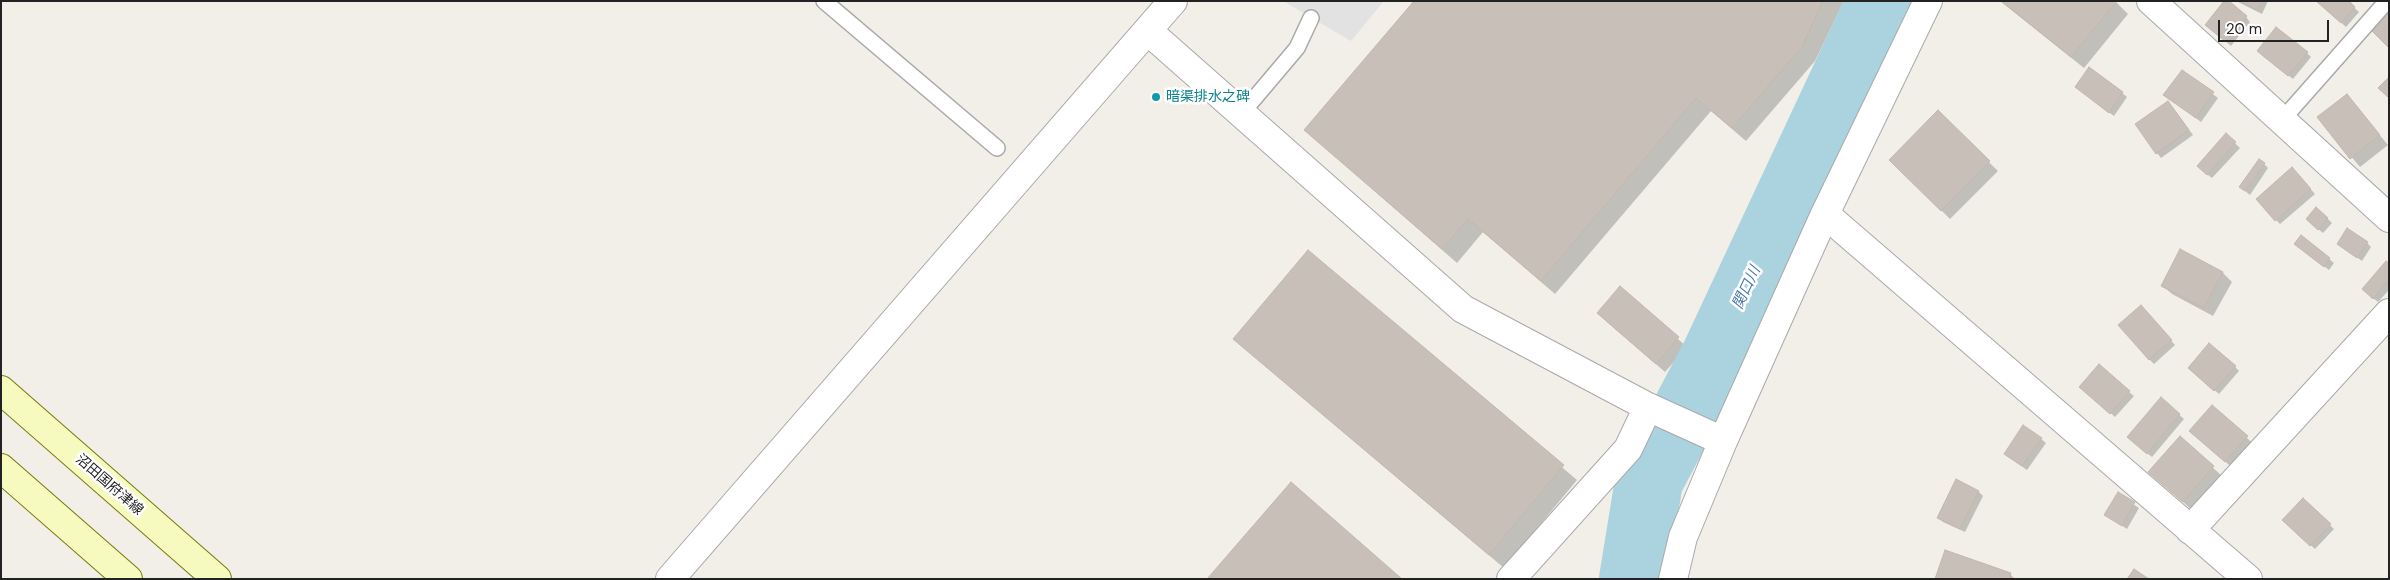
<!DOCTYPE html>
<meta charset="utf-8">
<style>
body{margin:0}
#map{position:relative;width:2390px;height:580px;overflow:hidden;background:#f2efe9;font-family:"DM Sans",sans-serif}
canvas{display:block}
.frame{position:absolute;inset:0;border:2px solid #222;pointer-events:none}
.scale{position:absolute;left:2218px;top:20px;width:111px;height:22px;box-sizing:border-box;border:2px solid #222;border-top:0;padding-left:6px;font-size:15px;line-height:18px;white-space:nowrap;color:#222;-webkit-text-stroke:4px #fff;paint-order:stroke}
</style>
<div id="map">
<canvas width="2390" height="580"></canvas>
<div class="frame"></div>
<div class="scale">20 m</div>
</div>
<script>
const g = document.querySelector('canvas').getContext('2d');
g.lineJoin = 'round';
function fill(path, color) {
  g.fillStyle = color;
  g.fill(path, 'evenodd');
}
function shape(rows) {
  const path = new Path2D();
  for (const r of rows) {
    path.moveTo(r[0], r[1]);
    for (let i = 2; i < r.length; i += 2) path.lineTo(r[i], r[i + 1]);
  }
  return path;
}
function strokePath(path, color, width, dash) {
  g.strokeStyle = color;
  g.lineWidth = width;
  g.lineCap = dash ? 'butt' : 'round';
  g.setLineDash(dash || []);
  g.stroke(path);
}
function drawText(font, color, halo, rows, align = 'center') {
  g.font = font + ' "DM Sans","Noto Sans JP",sans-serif';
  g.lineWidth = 5;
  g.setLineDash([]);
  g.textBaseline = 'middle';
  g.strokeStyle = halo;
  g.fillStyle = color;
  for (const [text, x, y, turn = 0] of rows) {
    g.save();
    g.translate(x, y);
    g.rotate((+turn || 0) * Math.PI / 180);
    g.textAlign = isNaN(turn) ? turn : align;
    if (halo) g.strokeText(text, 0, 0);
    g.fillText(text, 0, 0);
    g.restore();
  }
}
fill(shape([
 [1283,1,1384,1,1351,41]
]), '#e2e2e2');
fill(shape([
 [1416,1,1844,1,1815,61,1746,141,1711,111,1555,294,1483,232,1457,263,1305,130],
 [2000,1,2115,1,2128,14,2084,68],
 [2236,1,2268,1,2262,14],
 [2317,1,2347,1,2359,12,2346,27],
 [2246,17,2250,22,2231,46,2211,29],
 [2307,53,2311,57,2293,79,2263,56],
 [2182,71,2218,98,2201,122,2165,95],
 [2076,87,2122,93,2127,97,2114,116],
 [2347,96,2388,145,2360,167,2319,118],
 [2172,107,2193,135,2161,158,2157,153],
 [1938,112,1998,171,1950,219,1891,160],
 [2226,135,2240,148,2212,178,2203,171],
 [2264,164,2268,168,2250,195,2245,191],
 [2296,173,2315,194,2280,224,2276,220],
 [2327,218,2332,223,2323,233,2312,224],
 [2301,236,2334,263,2329,270,2295,244],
 [2367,243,2371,247,2362,261,2338,244],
 [1308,251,1577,480,1504,568,1234,339],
 [2181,251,2223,273,2232,282,2213,316,2172,294,2163,286],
 [2389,264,2389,290,2378,302,2368,294],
 [1620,288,1687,347,1665,372,1607,322],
 [2145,311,2175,345,2154,364,2149,359],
 [2235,367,2239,371,2219,394,2194,372],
 [2086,391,2129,392,2134,396,2115,417],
 [2161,399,2184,419,2152,457,2133,442],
 [2212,407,2256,446,2235,470,2200,440],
 [2180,438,2222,476,2192,510,2159,480],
 [2041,439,2046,443,2027,470,2010,458],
 [1979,492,1983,496,1965,532,1943,522,1938,517],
 [2118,494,2139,508,2127,529,2106,515],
 [2303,499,2334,529,2315,549,2288,525],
 [2010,574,2015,579,1936,579]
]), '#0003');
strokePath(shape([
 [1633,579,1649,481,1716,354,1881,1]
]), '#aad3df', 68);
const building = shape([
 [1414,1,1823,1,1802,47,1732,128,1696,98,1541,281,1468,219,1442,249,1304,130,1414,1],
 [2001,1,2117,1,2071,57,2001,1],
 [2224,1,2229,1,2247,16,2226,42,2205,25,2224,1],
 [2239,1,2262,1,2258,10,2239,1],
 [2316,1,2349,1,2355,7,2341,23,2316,1],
 [2389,13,2389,48,2371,30,2389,13],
 [2276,27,2308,52,2288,76,2257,51,2276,27],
 [2089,67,2123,92,2109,113,2075,87,2089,67],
 [2182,70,2214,92,2196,118,2163,95,2182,70],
 [2389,77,2389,98,2378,88,2389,77],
 [2347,94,2380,135,2350,159,2317,117,2347,94],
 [2168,101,2189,130,2156,154,2135,124,2168,101],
 [1938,110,1990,161,1941,211,1889,160,1938,110],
 [2226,133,2236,142,2207,175,2197,166,2226,133],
 [2259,159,2265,163,2245,191,2239,187,2259,159],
 [2292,167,2311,189,2275,221,2256,199,2292,167],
 [2316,207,2328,218,2318,230,2306,219,2316,207],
 [2347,228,2368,242,2357,258,2337,244,2347,228],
 [2301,235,2330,258,2324,267,2294,244,2301,235],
 [2180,249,2223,272,2204,308,2161,286,2180,249],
 [1308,250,1564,465,1489,555,1233,339,1308,250],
 [2386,261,2389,263,2389,280,2373,299,2362,289,2386,261],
 [1620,286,1679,337,1656,364,1597,313,1620,286],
 [2141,305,2172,340,2149,360,2118,325,2141,305],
 [2209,343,2236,366,2214,391,2188,368,2209,343],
 [2099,364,2130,391,2110,414,2079,387,2099,364],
 [2161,397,2180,414,2147,454,2127,437,2161,397],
 [2212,405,2248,436,2225,462,2189,431,2212,405],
 [2023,425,2042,438,2022,466,2004,454,2023,425],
 [2180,436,2214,466,2183,502,2148,472,2180,436],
 [1956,479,1979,491,1960,529,1937,518,1956,479],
 [1291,482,1402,579,1207,579,1291,482],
 [2118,492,2135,502,2122,526,2104,515,2118,492],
 [2303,498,2331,524,2310,546,2282,520,2303,498],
 [1945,550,2011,573,2009,579,1935,579,1945,550],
 [2134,569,2149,579,2127,579,2134,569]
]);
fill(building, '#c7bfb8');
strokePath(building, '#c4b6ab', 1);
const service = shape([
 [824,1,997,148],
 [1242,113,1297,48,1311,18],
 [2282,120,2387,1]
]);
const minor = shape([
 [1928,1,1825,214,2248,579],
 [2151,1,2389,218],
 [1148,31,1463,309,1648,407,1723,441],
 [2190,530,2389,313],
 [1511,579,1628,449,1648,407],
 [1673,579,1683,537,1723,441,1825,214]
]);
const tertiary = shape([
 [670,579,1173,1]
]);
const secondary = shape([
 [1,390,217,579],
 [1,468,128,579]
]);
strokePath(service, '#a9a9a9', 18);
strokePath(minor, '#a9a9a9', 30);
strokePath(tertiary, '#a9a9a9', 30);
strokePath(secondary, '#707d05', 30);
strokePath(service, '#fff', 15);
strokePath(minor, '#fff', 28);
strokePath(tertiary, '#fff', 28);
strokePath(secondary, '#f7fabf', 28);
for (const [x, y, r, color] of [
 [1156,97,5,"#0f9aa8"]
]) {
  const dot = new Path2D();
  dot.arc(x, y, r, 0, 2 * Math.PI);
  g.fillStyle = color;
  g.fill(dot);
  strokePath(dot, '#fff', 2);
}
drawText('14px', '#0d838f', '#fff', [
 ["暗渠排水之碑",1166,97]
], 'left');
drawText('14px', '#222', '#fff', [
 ["沼田国府津線",109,485,41]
]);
drawText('italic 15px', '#4a7aab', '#fff', [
 ["関口川",1747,288,-65]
]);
</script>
